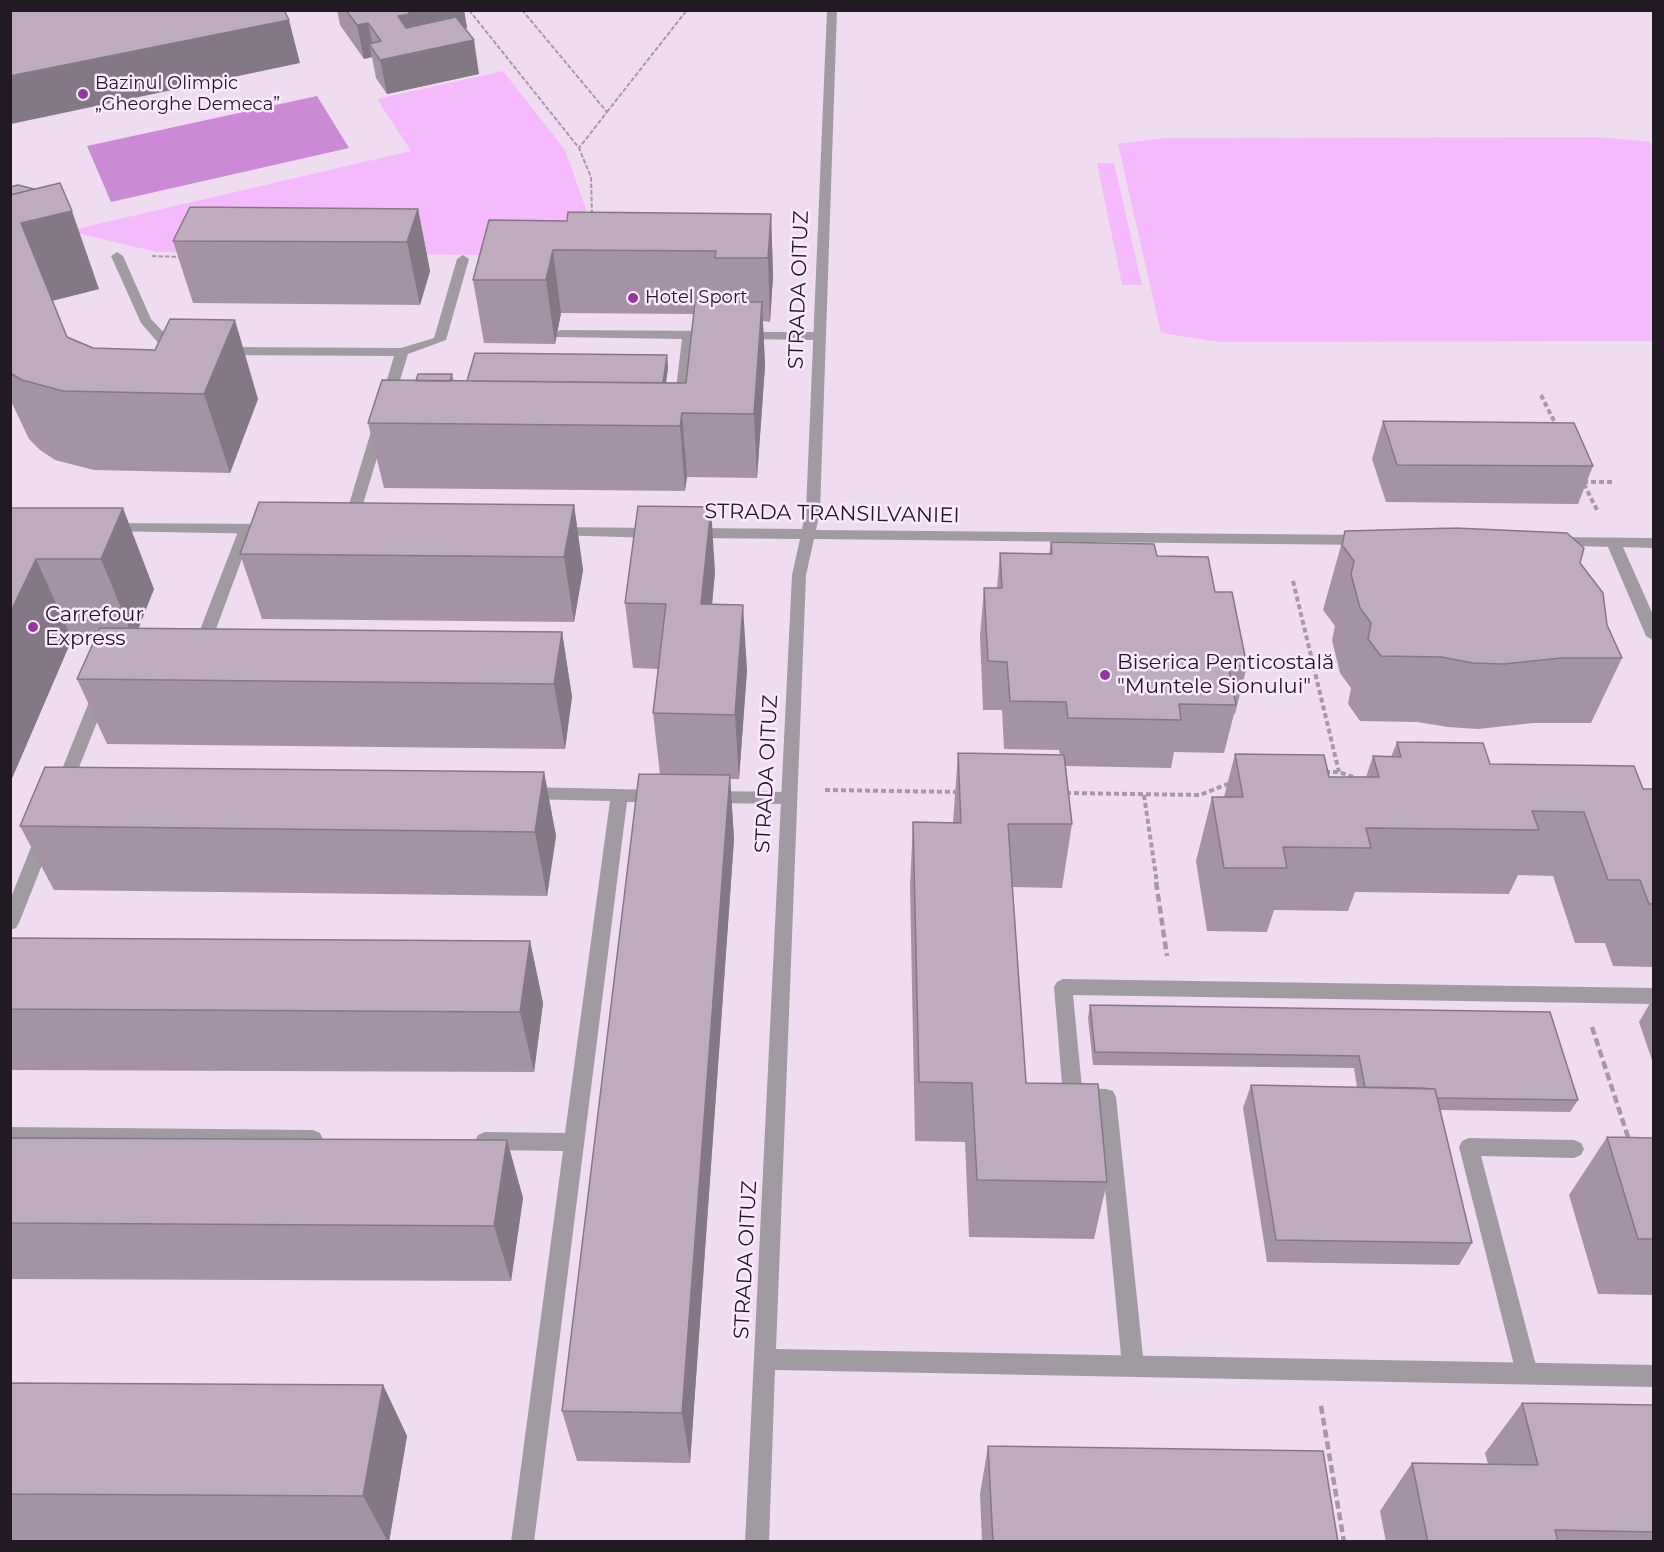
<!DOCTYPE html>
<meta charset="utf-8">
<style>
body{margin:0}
#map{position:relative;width:1664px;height:1552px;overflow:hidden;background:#efdcf1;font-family:Montserrat,sans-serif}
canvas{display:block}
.frame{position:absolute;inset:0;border:12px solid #211a22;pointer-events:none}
</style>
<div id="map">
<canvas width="1664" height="1552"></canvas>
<div class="frame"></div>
</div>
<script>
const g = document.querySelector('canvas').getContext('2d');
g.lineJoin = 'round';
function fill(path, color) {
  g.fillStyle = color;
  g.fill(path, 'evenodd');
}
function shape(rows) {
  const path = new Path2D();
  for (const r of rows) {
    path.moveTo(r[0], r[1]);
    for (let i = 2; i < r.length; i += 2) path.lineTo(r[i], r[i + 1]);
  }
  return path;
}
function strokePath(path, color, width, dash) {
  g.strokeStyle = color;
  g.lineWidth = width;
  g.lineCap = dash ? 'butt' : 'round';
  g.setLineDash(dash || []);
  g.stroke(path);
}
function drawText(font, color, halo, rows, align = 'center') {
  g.font = font + ' Montserrat,sans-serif';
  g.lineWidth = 5;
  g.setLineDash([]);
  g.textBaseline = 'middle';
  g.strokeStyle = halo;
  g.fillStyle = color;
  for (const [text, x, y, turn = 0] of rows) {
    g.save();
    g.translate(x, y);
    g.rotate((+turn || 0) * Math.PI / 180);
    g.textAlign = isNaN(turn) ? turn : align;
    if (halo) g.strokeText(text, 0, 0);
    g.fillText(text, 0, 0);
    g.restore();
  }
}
fill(shape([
 [503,71,565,150,586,209,577,256,157,252,68,231,411,151,377,99],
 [1600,137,1650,142,1653,148,1653,341,1220,342,1161,333,1118,144,1165,138],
 [1097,163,1114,163,1142,285,1122,285]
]), '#f5b9fd');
fill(shape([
 [317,96,349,148,111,202,87,146]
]), '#cb8ad4');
strokePath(shape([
 [469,10,579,148,591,177,592,215],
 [522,10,607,112,579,148],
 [607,112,687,10],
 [152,256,181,257]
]), '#a798a9', 2, [4.5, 2]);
strokePath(shape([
 [1541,395,1556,425],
 [1583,482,1615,482],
 [1584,484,1598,512],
 [1293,581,1339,772],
 [1325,772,1339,772,1356,778],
 [825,790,960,792],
 [1066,793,1200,795,1230,783],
 [1144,795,1157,883]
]), '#a798a9', 4, [5, 3]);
strokePath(shape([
 [1156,882,1167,956],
 [1592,1027,1630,1143],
 [1321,1406,1344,1542]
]), '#a798a9', 4.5, [8, 4]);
fill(shape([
 [117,252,123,256,151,319,170,339,185,344,185,350,160,345,141,323,111,256,117,252],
 [463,255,469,259,446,340,408,354,393,403,383,403,381,400,394,356,224,355,218,351,224,347,401,348,434,338,457,259,463,255],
 [560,330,714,331,720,335,714,339,695,339,688,405,681,409,674,405,682,339,556,337,554,334,560,330],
 [742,332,820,332,826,336,820,340,737,339,736,336,742,332],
 [380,421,387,425,357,524,355,527,345,527,343,524,373,425,380,421],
 [246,524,253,529,209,648,206,652,196,652,193,648,239,529,246,524],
 [101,686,109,692,74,780,76,784,68,790,58,788,56,784,93,692,101,686],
 [526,787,659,790,665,792,667,796,665,800,659,802,627,802,534,1542,511,1542,563,1151,485,1150,478,1147,475,1141,478,1135,485,1132,565,1133,610,801,526,799,520,797,518,793,520,789,526,787],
 [709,791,789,792,795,794,797,798,795,802,789,804,709,803,703,801,701,797,703,793,709,791],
 [44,830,50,832,53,837,19,923,16,928,10,930,10,900,35,837,38,832,44,830],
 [1063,979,1654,988,1654,1004,1073,995,1082,1088,1106,1089,1113,1091,1116,1097,1144,1366,1141,1373,1133,1376,1125,1373,1122,1366,1097,1105,1073,1104,1066,1102,1063,1096,1054,987,1057,982,1063,979],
 [10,1127,313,1130,320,1133,323,1139,320,1145,313,1148,10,1145,10,1127],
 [1469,1138,1574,1140,1581,1143,1584,1149,1581,1155,1574,1158,1481,1156,1538,1373,1535,1380,1527,1384,1519,1380,1516,1373,1459,1147,1462,1141,1469,1138]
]), '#a29aa3');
fill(shape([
 [827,10,837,10,820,511,816,530,1365,535,1372,540,1365,545,814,539,806,575,776,1349,1654,1365,1654,1387,775,1370,769,1542,745,1542,792,575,800,539,691,538,684,533,691,528,802,529,806,511,827,10],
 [109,523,270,524,277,529,270,534,104,531,102,528,109,523],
 [556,527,657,528,664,533,657,538,551,535,549,532,551,529,556,527],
 [1555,537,1654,538,1654,548,1623,547,1654,617,1654,641,1646,636,1608,547,1550,545,1548,542,1555,537]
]), '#a29aa3');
fill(shape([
 [337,10,464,10,467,28,465,28,479,74,387,94,376,78,372,57,364,59,340,25],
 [10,187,99,289,52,301,67,337,93,348,258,399,230,473,94,470,55,460,40,450,29,439,10,399],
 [418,209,430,271,420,305,193,303,173,241],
 [771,214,773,276,770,322,763,321,765,366,757,478,687,477,685,491,384,488,368,423,416,381,452,374,454,381,467,381,667,355,668,368,666,383,686,383,694,314,561,313,555,344,484,343,473,280,567,221],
 [1383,421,1593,466,1578,504,1386,502,1372,459],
 [574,505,583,570,574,622,262,619,240,554],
 [10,508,154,589,138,628,562,632,572,697,565,749,107,744,77,679,95,639,72,639,10,783],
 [1345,531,1580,563,1622,658,1591,723,1533,723,1478,729,1448,727,1417,722,1360,721,1348,704,1351,688,1340,673,1332,640,1335,626,1323,610],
 [1051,542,1157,556,1215,592,1247,666,1235,714,1234,714,1224,753,1174,752,1171,768,1066,766,1072,824,1062,888,1012,887,1026,1083,1107,1182,1094,1239,969,1237,965,1142,915,1141,910,886,913,822,953,823,958,753,1060,755,1059,750,1004,749,1002,710,983,710,980,636,984,588,997,588,1000,553,1049,554],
 [715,572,712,604,747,670,739,779,730,779,734,839,690,1463,577,1461,562,1411,660,775,653,713,658,669,633,668,625,603],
 [1397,742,1490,764,1643,789,1653,789,1653,967,1613,966,1605,943,1575,943,1553,876,1518,875,1509,894,1355,892,1348,911,1274,910,1267,932,1207,931,1196,861,1212,797,1224,797,1235,754,1329,777,1366,777,1373,756,1391,757],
 [544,772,556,836,547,896,54,890,20,826],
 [10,938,530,941,543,1003,534,1072,10,1070],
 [1653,998,1653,1063,1639,1022],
 [1090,1005,1550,1012,1578,1100,1570,1112,1440,1110,1472,1243,1459,1265,1267,1262,1243,1108,1251,1085,1357,1087,1354,1068,1093,1065,1088,1018],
 [1607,1137,1653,1138,1653,1295,1598,1294,1569,1195],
 [10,1138,507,1140,523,1198,511,1281,10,1279],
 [10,1383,383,1385,407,1436,389,1542,10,1540],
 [1522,1403,1653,1405,1653,1542,1386,1542,1380,1511,1412,1463,1488,1464,1485,1453],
 [988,1446,1338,1542,982,1542,980,1494]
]), '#a393a5');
fill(shape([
 [405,10,464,10,467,28,414,39,398,16],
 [289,20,300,63,11,124,10,76],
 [368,23,374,51,369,44,372,57,364,59,357,25],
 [474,40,479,74,387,94,380,60],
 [418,209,430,271,420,305,407,242],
 [10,211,72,211,99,289,51,301],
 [771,214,773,276,770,322,768,258],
 [553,250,561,313,555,344,546,280],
 [762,302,765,366,757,478,754,414],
 [235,320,258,399,230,473,204,394],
 [667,355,668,368,662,410,661,397],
 [682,413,687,477,685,491,680,426],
 [574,505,583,570,574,622,564,557],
 [711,507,715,572,706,669,701,604],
 [123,508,154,589,134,640,101,559],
 [36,559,72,639,10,783,10,613],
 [743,605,747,670,739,779,735,715],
 [562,632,572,697,565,749,554,684],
 [544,772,556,836,547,896,535,832],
 [730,775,734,839,690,1463,682,1413],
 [530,941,543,1003,534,1072,520,1012],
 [507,1140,523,1198,511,1281,494,1226],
 [383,1385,407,1436,389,1542,388,1542,363,1496]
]), '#857886');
const building = shape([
 [10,10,284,10,289,20,10,76,10,10],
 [346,10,407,10,410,14,398,16,406,28,456,17,474,40,380,60,369,44,381,41,368,23,357,25,346,10],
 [60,183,72,211,21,223,67,337,93,348,155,350,170,319,235,320,204,394,63,391,22,380,10,373,10,195,60,183],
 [18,185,34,189,10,195,10,187,18,185],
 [190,207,418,209,407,242,173,241,190,207],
 [568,212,771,214,768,258,715,258,716,251,553,250,546,280,473,280,489,220,567,221,568,212],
 [695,302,762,302,754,414,682,413,680,426,368,423,382,380,686,383,695,302],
 [475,353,667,355,663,383,467,381,475,353],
 [418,374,452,374,450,381,416,381,418,374],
 [1383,421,1574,423,1593,466,1397,465,1383,421],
 [259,502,574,505,564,557,240,554,259,502],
 [638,506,711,507,701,604,743,605,735,715,653,713,666,604,625,603,638,506],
 [10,508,123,508,101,559,36,559,10,613,10,508],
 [1455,528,1567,533,1584,548,1580,563,1603,593,1607,625,1622,658,1561,658,1504,664,1473,663,1441,657,1381,656,1368,639,1371,623,1360,608,1351,574,1354,561,1342,545,1345,531,1455,528],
 [1051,542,1154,544,1157,556,1208,557,1215,592,1232,592,1247,666,1228,665,1236,705,1179,704,1181,720,1068,718,1066,702,1010,701,1007,662,988,661,984,588,1002,588,1000,553,1052,554,1051,542],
 [100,628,562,632,554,684,77,679,100,628],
 [1397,742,1483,743,1490,764,1634,766,1643,789,1653,789,1653,904,1649,904,1640,880,1608,880,1584,812,1532,811,1539,830,1366,828,1371,848,1283,847,1287,868,1224,868,1212,797,1243,797,1235,754,1324,755,1329,777,1379,777,1373,756,1401,757,1397,742],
 [958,753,1064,755,1072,824,1008,824,1026,1083,1098,1084,1107,1182,977,1180,972,1083,919,1082,913,822,961,823,958,753],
 [45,767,544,772,535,832,20,826,45,767],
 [639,774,730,775,682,1413,562,1411,639,774],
 [10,938,530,941,520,1012,10,1009,10,938],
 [1090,1005,1550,1012,1578,1100,1437,1098,1435,1089,1420,1088,1365,1087,1359,1056,1095,1052,1090,1005],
 [1251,1085,1435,1089,1472,1243,1276,1240,1251,1085],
 [1607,1137,1653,1138,1653,1239,1638,1239,1607,1137],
 [10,1138,507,1140,494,1226,10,1223,10,1138],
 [10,1383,383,1385,363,1496,10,1494,10,1383],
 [1522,1403,1653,1405,1653,1532,1555,1530,1558,1542,1428,1542,1412,1463,1538,1465,1522,1403],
 [988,1446,1323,1451,1338,1542,993,1542,988,1446]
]);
fill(building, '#beabc0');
strokePath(building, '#857886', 1.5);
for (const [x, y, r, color] of [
 [83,94,6,"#9437a1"],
 [633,298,6,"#9437a1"],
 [33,627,6,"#9437a1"],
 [1105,675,6,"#9437a1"]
]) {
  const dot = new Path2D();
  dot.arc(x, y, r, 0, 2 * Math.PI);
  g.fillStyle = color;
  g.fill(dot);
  strokePath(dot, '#fce9ff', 2);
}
drawText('18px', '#211a22', '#fce9ff', [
 ["Bazinul Olimpic",95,84],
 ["„Gheorghe Demeca”",95,105],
 ["Hotel Sport",645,298]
], 'left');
drawText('21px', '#211a22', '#fce9ff', [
 ["STRADA OITUZ",799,290,-88],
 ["STRADA TRANSILVANIEI",832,514,1],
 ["STRADA OITUZ",767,774,-87],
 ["STRADA OITUZ",746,1260,-87]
]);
drawText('21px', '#211a22', '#fce9ff', [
 ["Carrefour",45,615],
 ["Express",45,639],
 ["Biserica Penticostală",1117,663],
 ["\"Muntele Sionului\"",1117,687]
], 'left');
</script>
